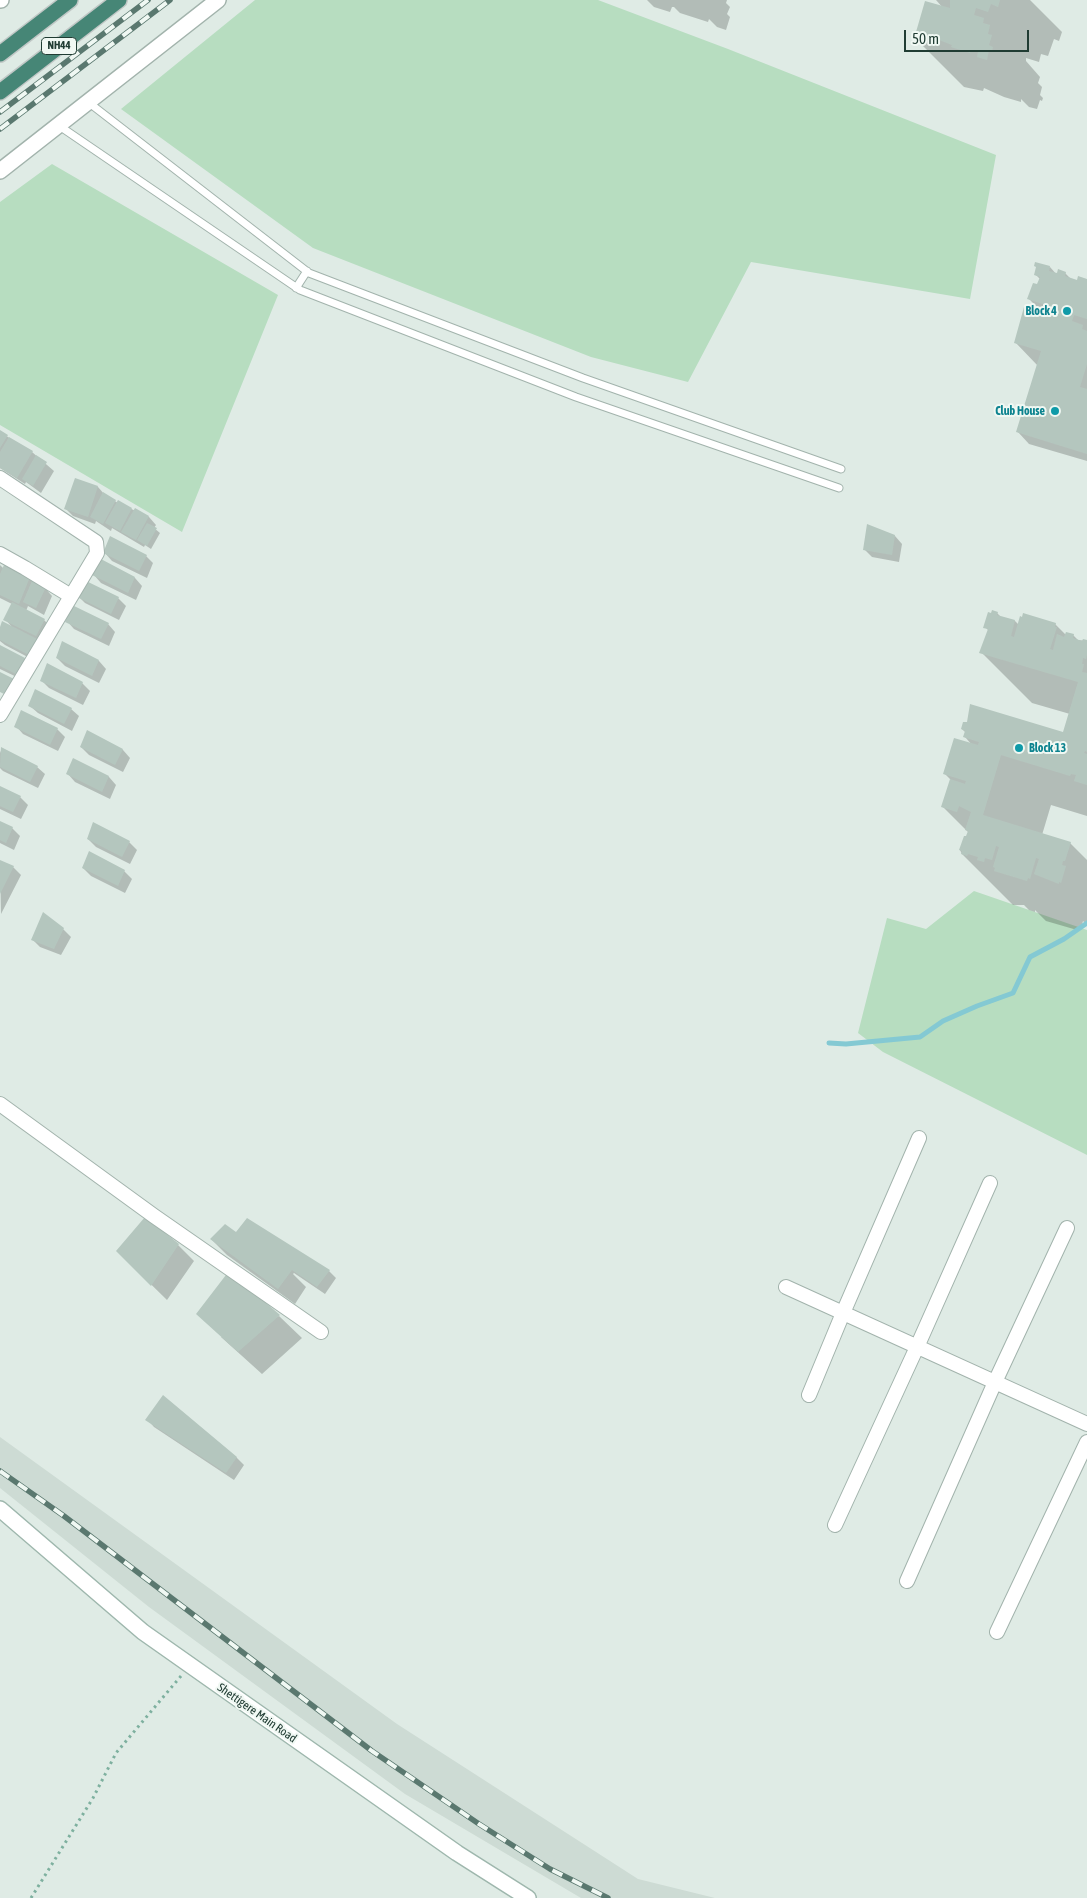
<!DOCTYPE html>
<style>
body{margin:0}
#map{position:relative;width:1087px;height:1898px;overflow:hidden;background:#dfebe5;font-family:"Asap Condensed",sans-serif}
canvas{display:block}
.scale{position:absolute;left:904px;top:30px;width:125px;height:22px;box-sizing:border-box;border:2px solid #203c33;border-top:0;padding-left:6px;font-size:15px;line-height:18px;white-space:nowrap;color:#203c33;-webkit-text-stroke:4px #f0f8f3;paint-order:stroke}
</style>
<div id="map">
<canvas width="1087" height="1898"></canvas>
<div class="scale">50 m</div>
</div>
<script>
const g = document.querySelector('canvas').getContext('2d');
g.lineJoin = 'round';
function fill(path, color) {
  g.fillStyle = color;
  g.fill(path, 'evenodd');
}
function shape(rows) {
  const path = new Path2D();
  for (const r of rows) {
    path.moveTo(r[0], r[1]);
    for (let i = 2; i < r.length; i += 2) path.lineTo(r[i], r[i + 1]);
  }
  return path;
}
function strokePath(path, color, width, dash) {
  g.strokeStyle = color;
  g.lineWidth = width;
  g.lineCap = dash ? 'butt' : 'round';
  g.setLineDash(dash || []);
  g.stroke(path);
}
function drawText(font, color, halo, rows, align = 'center') {
  g.font = font + ' "Asap Condensed",sans-serif';
  g.lineWidth = 4;
  g.setLineDash([]);
  g.textBaseline = 'middle';
  g.strokeStyle = halo;
  g.fillStyle = color;
  for (const [text, x, y, turn = 0] of rows) {
    g.save();
    g.translate(x, y);
    g.rotate((+turn || 0) * Math.PI / 180);
    g.textAlign = isNaN(turn) ? turn : align;
    if (halo) g.strokeText(text, 0, 0);
    g.fillText(text, 0, 0);
    g.restore();
  }
}
fill(shape([
 [0,1437,397,1724,638,1879,715,1898,581,1898,405,1794,149,1607,0,1488]
]), '#cddbd4');
fill(shape([
 [255,0,598,0,728,49,996,155,970,299,751,262,688,382,591,357,313,248,121,109],
 [52,164,278,295,182,532,0,425,0,202],
 [974,891,1087,930,1087,1155,883,1052,858,1033,887,918,926,929]
]), '#b7ddc0');
fill(shape([
 [647,0,727,0,726,3,730,7,727,14,730,17,726,30,717,27,709,19,708,22,680,13,674,7,672,7,670,12,654,7],
 [936,0,1030,0,1062,32,1059,41,1054,39,1048,56,1041,54,1039,62,1026,58,1026,61,1040,77,1038,83,1042,87,1040,95,1043,98,1042,101,1040,100,1037,109,1029,107,1021,99,1021,102,1004,97,984,88,983,91,964,87,914,37,943,8],
 [1050,267,1057,275,1065,273,1071,279,1078,281,1087,280,1087,461,1029,444,1018,432,1038,366,1015,342,1045,315,1029,299,1038,286,1040,279,1035,274],
 [0,432,32,452,54,471,41,493,26,482,25,484,0,468],
 [76,480,98,487,105,495,118,503,149,517,156,525,154,528,160,533,151,549,145,545,144,547,112,528,111,531,96,521,95,524,73,516,66,509],
 [895,536,902,544,899,562,872,557,864,549],
 [105,553,146,556,153,563,147,578,112,561],
 [100,560,135,578,142,586,136,600,101,583,94,575],
 [0,565,4,569,30,578,35,584,45,588,52,596,44,615,28,606,26,611,44,620,51,627,39,663,5,645,0,641,0,630,12,627,5,619,12,604,0,598],
 [77,595,118,598,126,606,119,620,85,603],
 [997,613,1001,617,1015,621,1019,625,1055,624,1066,635,1073,635,1078,640,1087,641,1087,816,1051,805,1042,835,1070,843,1087,860,1087,925,1083,921,1081,928,1078,928,1077,930,1046,921,1035,910,1035,912,1029,910,1024,905,1013,905,962,854,960,850,969,833,942,806,951,780,944,773,972,745,965,737,966,733,962,729,1064,733,1070,714,1032,703,981,652,989,631,985,627],
 [67,621,108,624,115,632,109,646,74,629],
 [63,643,99,661,106,669,99,683,65,666,57,658],
 [0,647,25,659,32,667,25,681,0,669],
 [41,680,82,683,90,691,83,705,49,688],
 [30,706,71,709,79,716,72,731,38,713],
 [16,726,57,729,65,737,58,751,23,734],
 [87,732,123,750,130,758,123,772,89,755,81,747],
 [2,748,37,767,45,774,38,788,3,771,0,768,0,753],
 [73,759,109,777,116,785,110,799,75,782,68,774],
 [0,787,20,797,28,805,21,819,0,809],
 [0,822,12,828,20,836,14,850,0,843],
 [88,839,129,842,137,850,130,864,96,847],
 [0,861,13,867,21,875,1,914],
 [83,868,124,871,132,879,125,893,91,876],
 [63,929,71,937,61,955,40,947,33,940],
 [145,1218,178,1245,194,1261,167,1300,117,1251],
 [237,1234,329,1271,336,1278,325,1294,294,1273,293,1274,306,1287,295,1304,227,1255,211,1239],
 [279,1316,302,1338,262,1374,221,1337],
 [147,1419,236,1457,244,1465,234,1480,154,1427]
]), '#0003');
strokePath(shape([
 [829,1043,846,1044,920,1037,943,1021,977,1006,1013,993,1030,957,1064,939,1087,923]
]), '#84c9d3', 5);
fill(shape([
 [950,0,1000,0,998,7,991,4,988,12,976,8,974,15,984,18,983,23,990,25,988,34,992,35,989,45,993,47,992,51,989,50,987,60,977,57,978,52,971,50,970,53,951,47,952,45,934,38,932,41,912,37,914,32,916,32,925,1,950,8],
 [1035,262,1050,266,1049,271,1057,273,1058,269,1066,272,1065,276,1077,280,1078,276,1087,279,1087,319,1074,315,1072,321,1083,325,1082,329,1087,331,1087,364,1080,387,1087,389,1087,454,1016,432,1041,351,1014,343,1024,307,1047,314,1049,306,1027,299,1033,283,1037,284,1040,277,1034,275,1036,267,1034,266],
 [0,430,8,435,0,448],
 [9,437,33,451,17,478,0,468,0,452],
 [36,455,47,462,33,486,22,479],
 [75,478,98,486,88,517,64,509],
 [103,492,116,500,103,524,90,517],
 [118,500,132,508,120,531,105,523],
 [135,508,149,516,136,540,121,532],
 [147,523,157,528,147,546,137,540],
 [867,524,895,535,892,555,863,550],
 [110,536,147,555,139,571,103,553],
 [99,558,135,577,128,593,92,575],
 [4,565,30,577,19,604,0,595,0,574],
 [82,579,119,597,111,614,75,596],
 [32,581,46,587,36,608,23,602],
 [12,602,45,619,36,636,3,620],
 [72,605,109,623,101,639,65,622],
 [992,610,998,612,997,615,1015,620,1011,636,1014,637,1020,616,1022,617,1023,613,1056,623,1055,627,1057,627,1050,649,1053,650,1057,634,1064,637,1066,632,1074,634,1073,638,1082,641,1083,639,1087,640,1087,655,1086,659,1083,658,1082,664,1084,664,1082,672,1087,673,1087,752,1085,751,1084,753,1087,754,1087,785,1074,781,1076,775,1071,774,1070,776,1001,755,983,815,1071,842,1065,861,1063,861,1062,865,1066,866,1061,883,1059,882,1059,884,1034,874,1039,859,1036,858,1030,879,1028,878,1027,881,994,871,995,868,993,867,999,847,996,846,992,860,985,858,984,862,977,860,978,857,968,854,967,856,961,854,962,851,959,850,964,836,966,836,968,831,965,830,971,812,959,806,957,812,941,807,950,779,965,784,966,781,943,774,954,738,978,745,979,742,963,737,965,731,961,729,963,722,967,722,970,704,1063,732,1078,682,979,653,988,629,983,628,988,612,991,613],
 [2,621,39,640,31,656,0,640,0,627],
 [62,641,99,660,92,676,56,658],
 [0,645,25,658,18,675,0,666],
 [47,663,83,682,76,698,40,681],
 [0,672,16,680,8,696,0,692],
 [35,689,72,708,64,724,28,706],
 [21,710,58,728,50,745,14,727],
 [87,730,123,749,115,765,80,747],
 [1,747,38,766,30,782,0,767],
 [73,758,109,776,102,792,66,774],
 [0,786,21,796,13,812,0,806],
 [0,821,13,827,6,843,0,840],
 [93,822,130,841,122,857,87,839],
 [89,851,125,870,118,886,82,868],
 [0,860,14,866,0,894],
 [43,912,64,928,54,949,31,940],
 [145,1217,179,1244,151,1286,116,1251],
 [247,1218,330,1270,317,1287,292,1270,278,1289,210,1239,225,1224,236,1232],
 [229,1271,280,1315,238,1352,196,1314],
 [163,1395,237,1457,226,1473,145,1420]
]), '#b4c6be');
const service = shape([
 [88,102,309,273,583,378,841,469],
 [58,125,300,290,576,397,839,488],
 [296,288,307,271]
]);
const minor = shape([
 [0,478,96,542,97,553,0,715],
 [0,554,25,568,71,596],
 [0,1104,154,1216,321,1332],
 [786,1287,1087,1424],
 [809,1395,843,1313,919,1138],
 [835,1525,917,1347,990,1183],
 [907,1581,995,1382,1067,1228],
 [997,1632,1087,1442]
]);
const tertiary = shape([
 [0,0,1,0],
 [0,171,218,0]
]);
const secondary = shape([
 [0,1509,143,1632,457,1853,528,1898]
]);
const trunk = shape([
 [0,54,70,0],
 [0,92,119,0]
]);
strokePath(service, '#a2b3ac', 9);
strokePath(minor, '#a2b3ac', 16);
strokePath(tertiary, '#a2b3ac', 18);
strokePath(secondary, '#9eb7ad', 18);
strokePath(trunk, '#c1c8c6', 18);
strokePath(shape([
 [31,1898,93,1798,116,1753,181,1676]
]), '#7eb09f', 3, [2.5, 4]);
strokePath(service, '#fff', 7);
strokePath(minor, '#fff', 14);
strokePath(tertiary, '#fff', 15);
strokePath(secondary, '#fff', 15);
strokePath(trunk, '#468676', 15);
const rail = shape([
 [0,112,148,0],
 [0,129,170,0],
 [0,1471,64,1516,372,1751,479,1824,550,1869,608,1898]
]);
strokePath(rail, '#5a786f', 5.5);
strokePath(rail, '#f0f8f3', 4, [11]);
for (const [x, y, r, color] of [
 [1067,311,5,"#0f9aa8"],
 [1055,411,5,"#0f9aa8"],
 [1019,748,5,"#0f9aa8"]
]) {
  const dot = new Path2D();
  dot.arc(x, y, r, 0, 2 * Math.PI);
  g.fillStyle = color;
  g.fill(dot);
  strokePath(dot, '#f0f8f3', 2);
}
for (const [x, y, w] of [
 [59,46,35]
]) {
  const box = new Path2D();
  box.roundRect(x - w / 2, y - 8.5, w, 17, 4);
  g.fillStyle = '#f0f8f3';
  g.fill(box);
  strokePath(box, '#203c33', 1);
}
drawText('bold 11px', '#203c33', null, [
 ["NH44",59,46]
]);
drawText('bold 12px', '#0d838f', '#f0f8f3', [
 ["Block 4",1057,311],
 ["Club House",1045,411],
 ["Block 13",1029,748,"left"]
], 'right');
drawText('12px', '#203c33', '#f0f8f3', [
 ["Shettigere Main Road",257,1713,35]
]);
</script>
